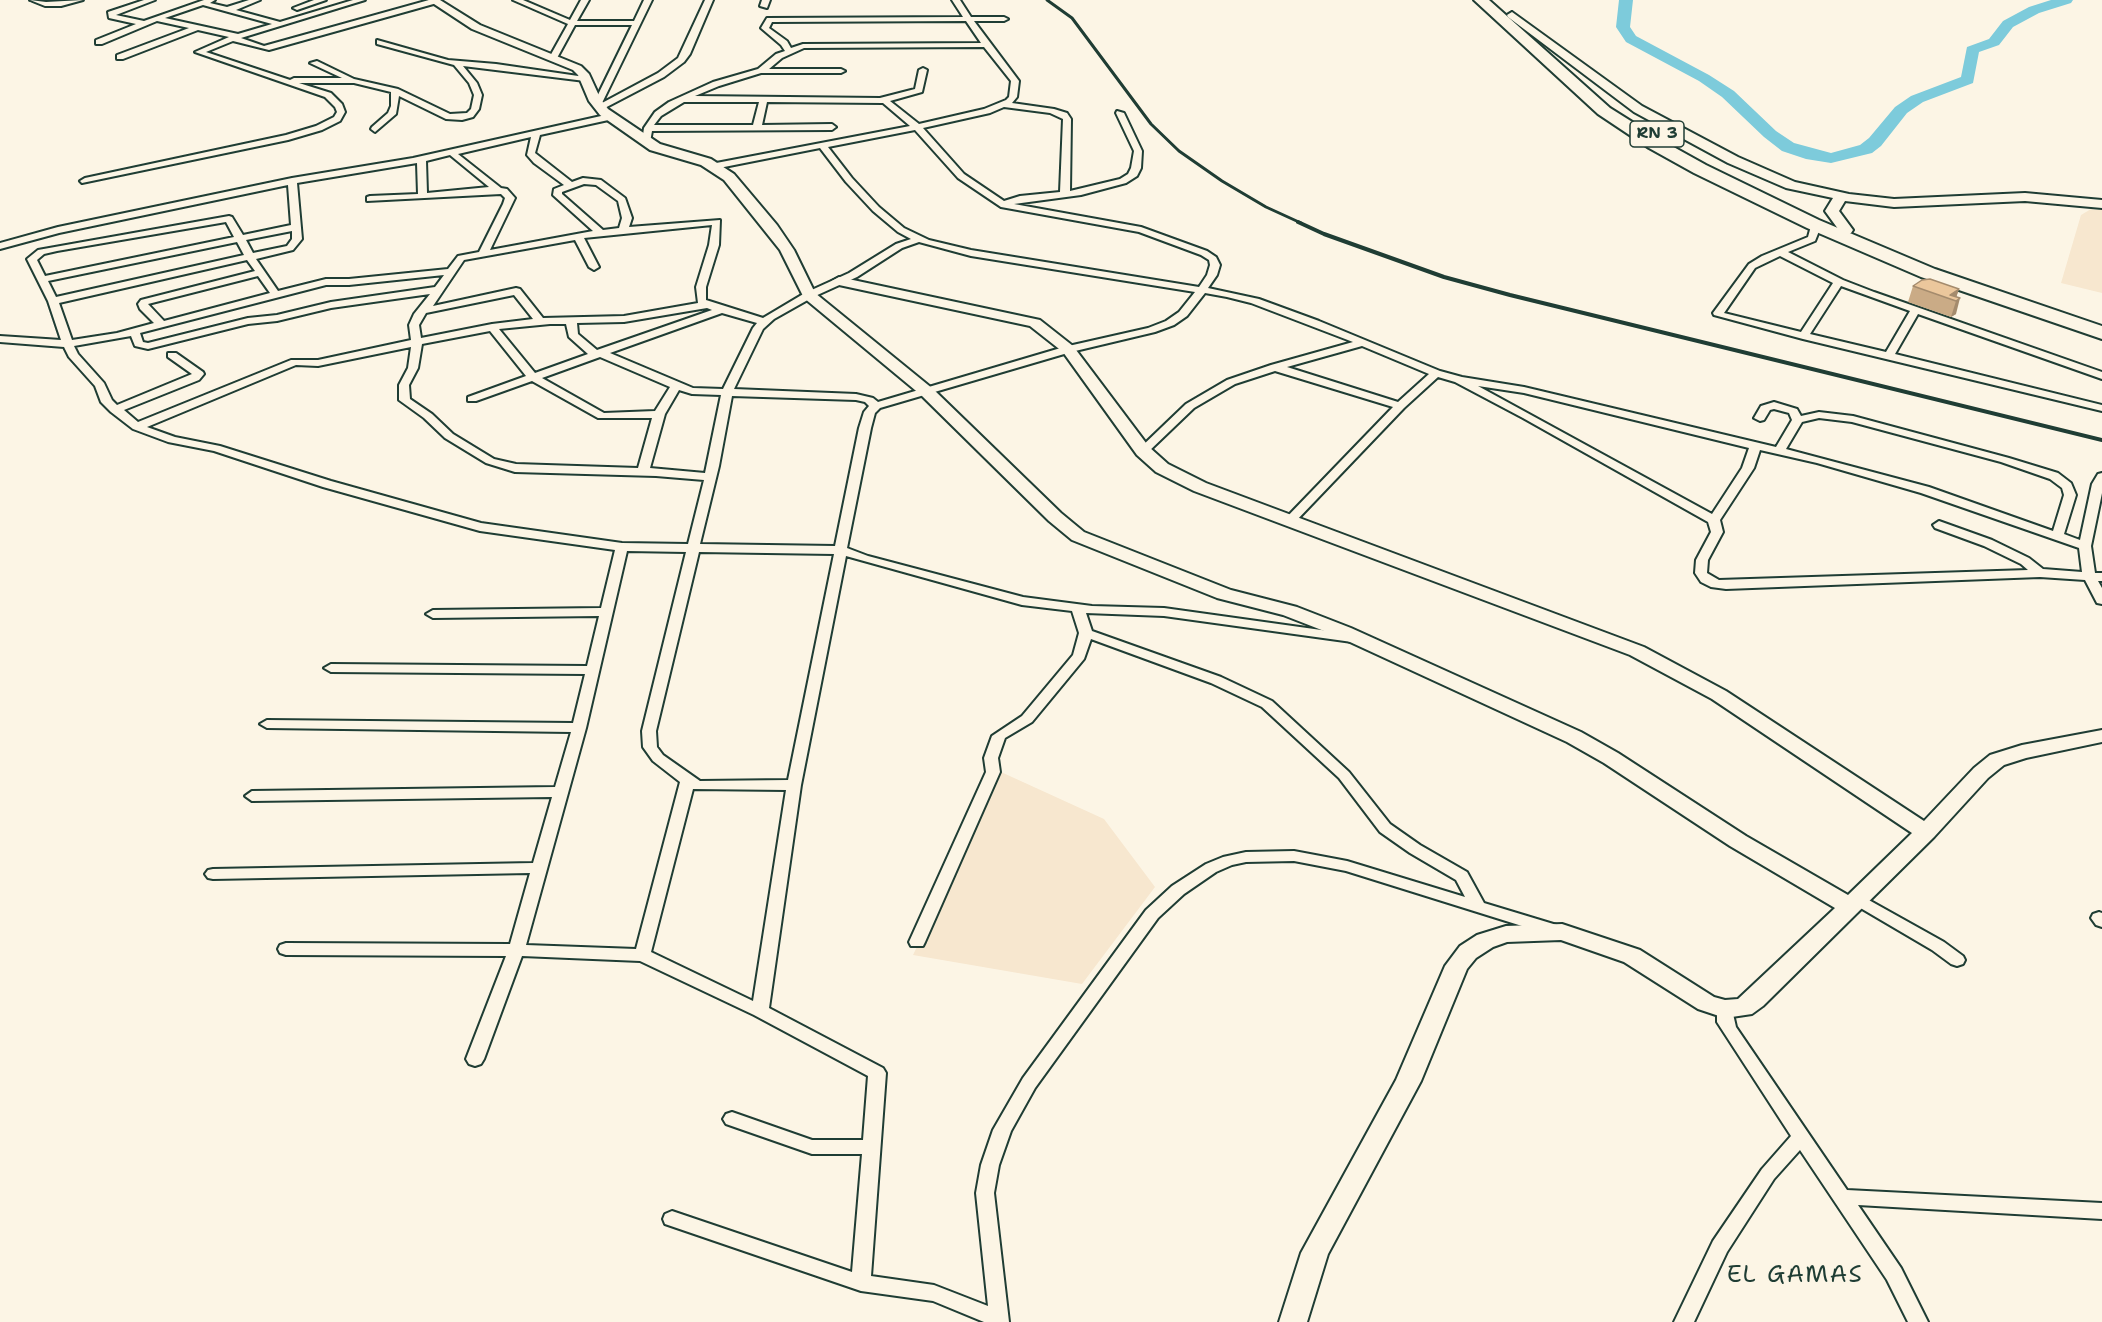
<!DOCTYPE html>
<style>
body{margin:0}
canvas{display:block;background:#fcf5e5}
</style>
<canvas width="2102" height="1322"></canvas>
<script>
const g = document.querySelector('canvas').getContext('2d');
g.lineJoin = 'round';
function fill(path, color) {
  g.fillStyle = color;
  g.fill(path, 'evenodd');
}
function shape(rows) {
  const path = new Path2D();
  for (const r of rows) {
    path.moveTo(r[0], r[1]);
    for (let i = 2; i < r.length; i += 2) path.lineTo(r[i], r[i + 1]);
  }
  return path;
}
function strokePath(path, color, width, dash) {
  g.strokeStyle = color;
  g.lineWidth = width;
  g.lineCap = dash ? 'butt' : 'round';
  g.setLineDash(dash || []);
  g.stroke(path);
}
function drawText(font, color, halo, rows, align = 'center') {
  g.font = font + ' "Shantell Sans",sans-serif';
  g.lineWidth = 5;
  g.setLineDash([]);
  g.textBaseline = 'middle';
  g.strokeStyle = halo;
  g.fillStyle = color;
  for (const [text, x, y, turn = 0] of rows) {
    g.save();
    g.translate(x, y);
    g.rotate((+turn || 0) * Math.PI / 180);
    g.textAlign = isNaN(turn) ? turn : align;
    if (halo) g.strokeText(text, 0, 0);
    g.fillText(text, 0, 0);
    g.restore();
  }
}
fill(shape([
 [2091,209,2102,210,2102,293,2061,283,2081,215],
 [1001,772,1104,819,1155,887,1082,984,913,955]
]), '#f7e7cf');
fill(shape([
 [1619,0,1633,0,1630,27,1636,36,1709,75,1734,91,1776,131,1794,143,1831,153,1860,145,1869,138,1895,107,1911,96,1961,77,1967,47,1989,39,2003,21,2029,7,2051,0,2073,0,2071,3,2039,13,2013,27,1999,45,1979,52,1973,83,1923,102,1907,113,1881,146,1872,153,1831,163,1806,159,1782,151,1764,137,1722,97,1699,81,1626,42,1616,27,1619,0]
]), '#7dcbdb');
const street = shape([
 [30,0,46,2,83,0,61,6,45,6,30,0],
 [144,0,155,0,116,15,144,21,204,0,215,0,210,3,227,7,249,0,260,0,236,10,280,22,353,0,365,0,241,38,264,46,429,0,437,0,437,3,269,50,233,41,206,52,290,80,294,78,342,78,310,63,317,61,354,79,398,89,450,114,467,113,471,109,474,95,469,83,454,65,377,44,377,40,448,60,496,64,585,77,589,79,585,81,463,66,477,83,482,95,479,109,473,117,462,120,446,119,399,96,396,114,375,132,371,129,372,127,388,113,391,106,391,92,354,83,299,83,331,93,342,104,345,112,340,121,322,130,288,140,82,183,80,181,85,178,286,135,316,126,334,117,337,112,335,107,325,97,195,52,229,37,198,30,123,59,117,59,117,55,189,28,157,21,102,44,96,44,96,40,136,24,109,18,108,12,144,0],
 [203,5,272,24,238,34,165,18,203,5],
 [314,0,326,0,297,10,293,8,314,0],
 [513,0,523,0,570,20,581,0,589,0,577,21,634,21,644,0,652,0,602,103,658,73,678,58,705,0,713,0,690,54,684,62,664,77,599,111,593,105,632,25,575,25,557,58,553,60,549,58,568,24,513,0],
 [762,0,770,0,767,8,760,6,762,0],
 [952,0,960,0,971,17,1004,17,1008,19,1004,21,974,21,1019,81,1017,97,1012,103,1054,109,1067,113,1071,119,1070,191,1120,179,1128,174,1131,168,1134,151,1116,113,1117,111,1124,113,1142,151,1141,168,1137,176,1126,183,1081,195,1014,204,1141,227,1207,251,1216,257,1220,265,1217,275,1208,288,1259,299,1319,321,1440,371,1462,377,1524,387,1776,447,1792,420,1789,413,1774,409,1770,410,1764,420,1760,421,1754,418,1761,406,1774,402,1797,409,1801,416,1819,412,1853,416,2009,458,2058,473,2071,483,2076,495,2064,534,2080,540,2092,484,2098,474,2102,473,2102,493,2091,546,2095,573,2102,573,2102,581,2098,581,2102,588,2102,604,2097,603,2085,580,2040,577,1726,589,1711,587,1701,582,1695,573,1696,560,1711,532,1708,522,1523,418,1455,382,1438,377,1404,408,1294,523,1290,524,1284,520,1393,407,1275,371,1235,384,1194,408,1147,453,1139,453,1137,451,1139,449,1186,404,1227,380,1271,365,1353,342,1251,303,1227,297,1205,293,1187,316,1174,325,1155,332,1071,352,880,408,875,413,871,428,847,548,868,556,1023,597,1092,606,1164,608,1357,635,1359,638,1352,642,1164,616,1086,613,1092,631,1221,677,1272,701,1349,772,1390,824,1420,845,1467,872,1484,903,1560,926,1562,930,1560,934,1554,936,1346,871,1294,861,1246,862,1232,865,1216,872,1184,894,1158,918,1035,1088,1011,1131,999,1165,994,1193,1009,1322,984,1322,933,1301,861,1291,665,1224,663,1219,665,1214,672,1211,852,1272,862,1154,812,1154,726,1124,723,1119,726,1114,732,1112,812,1140,863,1140,868,1076,754,1015,640,961,522,956,484,1059,481,1064,475,1066,469,1064,466,1059,506,956,286,955,280,953,278,949,280,945,286,943,510,944,530,873,213,879,208,878,205,874,208,870,213,869,533,863,552,797,252,801,245,796,252,791,555,787,571,732,267,728,260,724,267,720,573,723,585,674,331,672,324,668,331,664,587,666,599,616,433,618,426,614,433,610,601,608,615,550,480,531,323,487,214,451,168,442,133,429,111,412,101,402,95,386,69,357,64,347,0,342,0,336,61,340,48,301,27,259,38,250,229,216,232,217,243,235,291,225,288,185,59,233,0,249,0,243,58,227,292,178,413,158,610,114,613,115,613,119,540,135,535,153,572,182,583,178,601,180,625,198,632,218,629,227,720,220,719,245,706,287,706,300,763,318,805,293,849,273,896,244,911,239,898,232,873,211,846,182,820,148,714,169,711,168,711,164,910,126,883,103,767,102,762,125,832,124,836,127,832,130,652,131,650,142,646,145,642,142,644,128,655,112,669,102,713,82,758,69,776,54,785,51,781,45,761,28,767,18,963,17,952,0],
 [966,21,981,43,803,44,791,48,787,41,769,28,772,22,966,21],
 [984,47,1011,81,1009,97,1006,100,984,109,919,124,890,101,922,92,927,70,923,68,919,70,915,89,880,98,695,96,719,86,761,73,841,73,845,71,841,69,769,69,782,58,804,48,984,47],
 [684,102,759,102,753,125,654,125,661,116,684,102],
 [1004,107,1050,113,1063,119,1060,192,1020,196,1004,201,964,174,923,128,990,113,1004,107],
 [915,130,958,178,1001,207,1139,232,1201,255,1209,260,1210,265,1207,275,1199,287,971,250,929,240,904,228,879,207,852,178,828,147,915,130],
 [531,137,527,155,534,163,564,185,554,189,553,195,593,231,490,250,515,198,507,189,501,188,458,154,531,137],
 [450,155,489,187,427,193,426,161,450,155],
 [417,163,418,194,370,196,367,197,367,201,501,194,505,198,503,204,479,252,458,256,448,269,349,279,326,279,278,291,256,259,293,250,302,239,297,183,417,163],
 [584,184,596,185,618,201,622,218,619,228,603,230,562,194,562,192,584,184],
 [226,222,234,237,45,276,37,260,44,254,57,251,226,222],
 [712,225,709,245,696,287,698,303,624,316,543,318,520,289,516,288,433,306,464,260,575,240,589,267,594,270,599,267,584,238,712,225],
 [292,231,292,239,287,246,253,253,246,240,292,231],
 [237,242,244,255,56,297,48,281,237,242],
 [919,242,971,256,1195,292,1179,312,1166,321,1148,328,1064,347,878,402,873,398,856,394,734,389,763,329,774,319,813,297,857,277,902,248,919,242],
 [247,260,255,271,141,300,138,304,140,309,154,323,117,333,72,340,59,303,247,260],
 [444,275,435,287,331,302,277,315,248,318,148,343,143,342,140,333,326,285,349,285,444,275],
 [258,276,270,293,164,321,148,304,258,276],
 [430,294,414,314,409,325,411,340,318,360,291,360,138,422,124,410,199,380,204,374,203,372,176,353,168,353,168,357,192,374,117,405,112,400,104,383,78,354,74,346,131,336,135,346,148,349,248,324,277,321,331,308,430,294],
 [514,295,533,319,492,324,421,338,419,325,426,313,514,295],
 [707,308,712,310,597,350,578,334,577,323,624,322,707,308],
 [722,313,757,323,753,328,723,389,693,388,610,353,722,313],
 [550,324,566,324,569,337,588,354,535,373,499,329,550,324],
 [490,331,526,376,468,397,468,401,476,401,532,381,598,418,652,418,638,468,516,464,494,459,453,434,432,414,410,399,409,385,418,368,422,344,490,331],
 [1362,346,1429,374,1398,402,1287,367,1362,346],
 [411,347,408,368,399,385,399,400,424,418,445,438,486,463,515,472,656,476,704,480,688,544,622,543,481,523,331,481,220,446,175,437,147,427,296,365,318,366,411,347],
 [600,357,670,387,655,411,604,413,542,378,600,357],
 [1478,386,1524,393,1749,448,1742,468,1712,514,1478,386],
 [679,390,692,394,721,395,705,473,650,468,665,414,679,390],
 [732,396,856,400,865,402,869,406,864,412,859,428,835,546,700,544,719,466,732,396],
 [1819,418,1852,422,2001,462,2050,479,2062,488,2064,495,2053,531,1929,487,1786,449,1802,422,1819,418],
 [1760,450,1817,463,1921,493,2079,548,2082,572,2043,569,2029,558,1992,540,1939,521,1933,525,1935,528,1984,546,2021,564,2028,570,1719,580,1707,573,1708,560,1723,532,1720,520,1754,468,1760,450],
 [627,551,686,552,642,731,643,747,653,761,680,782,636,949,526,945,586,728,627,551],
 [699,552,834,554,788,780,700,781,663,755,657,747,656,731,699,552],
 [846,556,1022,605,1072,611,1079,633,1073,655,1022,716,992,736,984,758,986,772,909,942,911,946,923,946,925,942,1000,772,998,758,1005,738,1032,722,1084,659,1091,639,1211,683,1262,707,1339,778,1380,832,1410,853,1456,880,1465,897,1347,861,1294,851,1246,852,1223,857,1206,864,1172,886,1146,910,1023,1078,993,1130,981,1165,976,1193,988,1306,934,1285,871,1276,886,1073,883,1068,769,1008,801,785,846,556],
 [693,789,786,790,753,1001,651,952,693,789],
 [1816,223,1821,226,1815,241,1788,252,1843,280,1874,292,2102,372,2102,379,1918,314,1895,354,2102,405,2102,411,1803,339,1714,315,1713,313,1749,264,1762,256,1808,237,1811,226,1816,223],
 [1780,256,1833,283,1801,332,1724,313,1755,268,1780,256],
 [1841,286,1910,311,1886,352,1810,334,1841,286],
 [1858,894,1944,942,1963,956,1965,960,1963,964,1957,966,1951,964,1932,950,1852,903,1850,899,1852,895,1858,894],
 [2099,912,2102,913,2102,927,2096,925,2091,918,2093,914,2099,912],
 [1725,1003,1731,1005,1736,1027,1847,1190,2102,1203,2102,1219,1858,1205,1901,1268,1928,1322,1908,1322,1887,1280,1800,1150,1774,1179,1727,1252,1694,1322,1674,1322,1713,1241,1762,1169,1791,1136,1717,1022,1717,1009,1719,1005,1725,1003]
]);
const secondary = shape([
 [428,0,440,0,480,25,581,66,589,74,601,100,608,109,660,144,711,159,734,174,777,225,794,250,815,293,933,389,1061,513,1084,532,1231,590,1297,607,1351,628,1581,732,1618,753,1746,836,1848,895,1912,833,1712,699,1630,655,1194,491,1156,472,1137,455,1063,352,1030,326,839,285,832,281,839,277,1040,320,1073,346,1149,447,1168,464,1206,483,1644,647,1726,691,1924,821,1974,768,1990,755,2022,745,2102,730,2102,742,2026,758,2004,765,1988,778,1934,837,1763,1006,1752,1014,1725,1018,1698,1009,1624,962,1561,940,1507,942,1493,947,1476,958,1467,969,1421,1081,1328,1254,1307,1322,1279,1322,1301,1253,1396,1080,1445,966,1460,946,1477,935,1506,926,1562,924,1640,950,1714,997,1725,1000,1738,999,1835,908,1730,846,1604,763,1567,742,1337,636,1283,615,1217,598,1072,540,1049,521,921,395,804,298,780,250,724,180,701,165,650,150,600,115,589,101,578,75,573,70,472,29,428,0],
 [1512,12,1642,106,1738,157,1795,182,1849,194,1894,199,2025,193,2102,200,2102,208,2025,201,1894,207,1845,201,1839,211,1853,230,1851,233,1841,233,1825,211,1833,198,1786,188,1728,163,1634,112,1508,17,1507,15,1512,12]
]);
const highway = shape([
 [1474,0,1489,0,1610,108,1661,140,1706,165,1819,220,1935,269,2102,326,2102,339,1921,277,1807,228,1694,173,1649,148,1598,114,1474,0]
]);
strokePath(street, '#1f3d34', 4);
strokePath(secondary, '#1f3d34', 4);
strokePath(highway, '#1f3d34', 4);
fill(street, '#fcf5e5');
fill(secondary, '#fcf5e5');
fill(highway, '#fcf5e5');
strokePath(shape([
 [1047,0,1072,18,1151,124,1179,151,1222,181,1266,207,1301,223]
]), '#1f3d34', 3);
strokePath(shape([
 [1298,222,1324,234,1444,277,1510,295,2102,440]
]), '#1f3d34', 4);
fill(shape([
 [1913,286,1959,289,1956,297,1956,314,1951,317,1908,302]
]), '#caab86');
fill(shape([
 [1959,289,1955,301,1950,295],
 [1960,298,1956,314,1951,317,1956,301]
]), '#a48b6d');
const building = shape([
 [1930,279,1959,289,1950,295,1960,298,1956,301,1913,286,1922,280,1930,279]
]);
fill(building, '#ebc79c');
strokePath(building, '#a48b6d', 1.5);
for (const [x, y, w] of [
 [1657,134,54]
]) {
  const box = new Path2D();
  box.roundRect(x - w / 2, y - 13, w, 26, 4.5);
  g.fillStyle = '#fcf5e5';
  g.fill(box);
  strokePath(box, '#1f3d34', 1.5);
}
drawText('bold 16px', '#1f3d34', null, [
 ["RN 3",1657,134]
]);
g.letterSpacing = '1.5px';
drawText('24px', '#1f3d34', '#fcf5e5', [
 ["EL GAMAS",1795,1276]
]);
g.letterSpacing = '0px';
</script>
